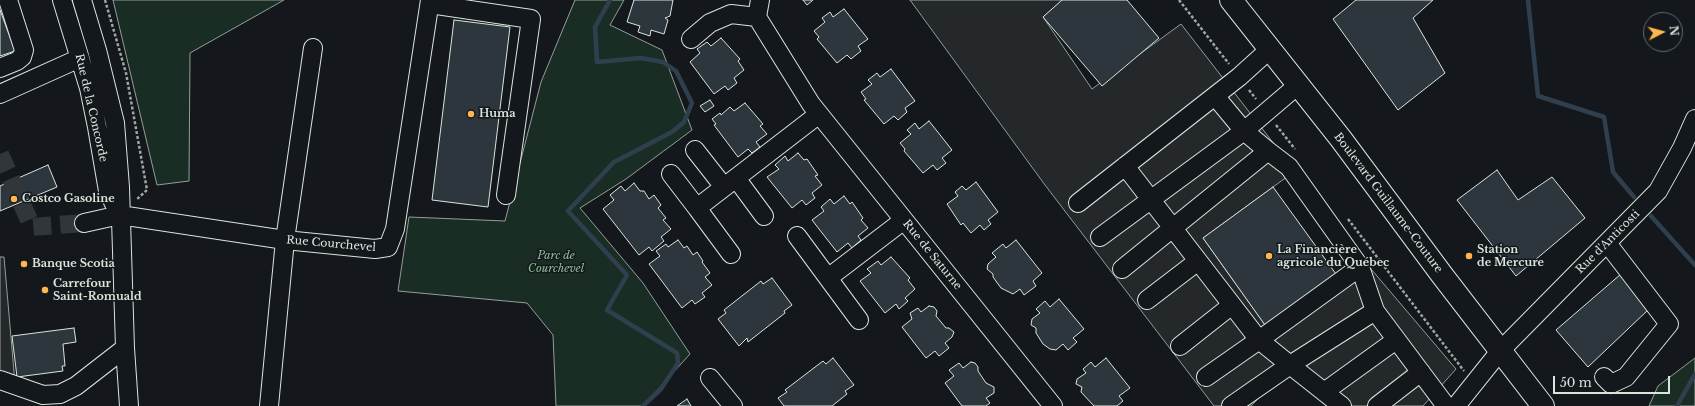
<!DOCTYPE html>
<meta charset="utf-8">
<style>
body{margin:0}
#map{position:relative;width:1695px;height:406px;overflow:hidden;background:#14181c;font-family:"Libre Baskerville",serif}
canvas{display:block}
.north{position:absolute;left:1643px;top:12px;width:40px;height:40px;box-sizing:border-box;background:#14181c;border:1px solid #626a69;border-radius:50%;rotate:84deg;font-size:11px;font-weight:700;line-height:16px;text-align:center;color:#d8e6dc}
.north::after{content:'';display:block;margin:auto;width:14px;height:18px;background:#ffb74d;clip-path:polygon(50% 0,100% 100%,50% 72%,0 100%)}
.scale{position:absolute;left:1553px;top:376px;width:117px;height:18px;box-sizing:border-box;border:2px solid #d8e6dc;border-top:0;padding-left:5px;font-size:12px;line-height:14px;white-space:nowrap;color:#d8e6dc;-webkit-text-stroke:3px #14181c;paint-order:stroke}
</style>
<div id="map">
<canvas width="1695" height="406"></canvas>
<div class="north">N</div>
<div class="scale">50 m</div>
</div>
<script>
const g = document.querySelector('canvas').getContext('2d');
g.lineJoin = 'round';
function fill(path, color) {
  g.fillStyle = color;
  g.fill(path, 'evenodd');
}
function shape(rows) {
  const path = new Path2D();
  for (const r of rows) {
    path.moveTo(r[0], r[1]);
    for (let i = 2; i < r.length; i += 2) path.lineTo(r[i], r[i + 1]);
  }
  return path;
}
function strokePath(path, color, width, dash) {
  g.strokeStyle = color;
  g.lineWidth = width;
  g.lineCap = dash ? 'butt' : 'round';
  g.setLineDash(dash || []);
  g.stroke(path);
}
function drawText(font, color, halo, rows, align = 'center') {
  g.font = font + ' "Libre Baskerville",serif';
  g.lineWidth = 3;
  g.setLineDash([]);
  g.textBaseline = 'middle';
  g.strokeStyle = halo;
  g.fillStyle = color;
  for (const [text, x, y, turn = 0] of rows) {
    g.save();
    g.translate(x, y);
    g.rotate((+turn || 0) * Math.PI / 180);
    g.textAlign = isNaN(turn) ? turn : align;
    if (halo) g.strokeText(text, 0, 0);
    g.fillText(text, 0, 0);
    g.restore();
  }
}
const green = shape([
 [113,0,284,0,190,53,189,181,157,185,113,0],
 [575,0,624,0,610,25,662,50,692,130,626,179,580,208,643,283,690,354,643,406,556,406,553,335,527,303,398,291,409,217,505,221,541,82,575,0],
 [1695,358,1695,406,1649,406,1658,386,1695,358]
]);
fill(green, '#1a2d24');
strokePath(green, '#939e99', 1);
const parking = shape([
 [910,0,1063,0,1043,17,1092,89,1181,24,1295,171,1203,238,1265,325,1360,256,1456,369,1423,406,1331,406,1287,369,1251,406,1214,406,1045,185,910,0],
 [0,257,4,257,16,395,0,390,0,257]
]);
fill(parking, '#24282b');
strokePath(parking, '#939e99', 1);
strokePath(shape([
 [610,0,595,27,597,62,641,58,663,62,676,71,692,103,684,122,672,132,614,162,568,211,627,275,607,310,677,353,678,363,661,389,643,406],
 [1528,0,1538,96,1604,117,1613,172,1634,197],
 [1651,216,1695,265],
 [1677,406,1695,374]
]), '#2f3f4d', 4.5);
const building = shape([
 [634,0,673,0,670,16,665,18,668,20,664,34,651,30,650,36,638,32,640,26,627,22,634,0],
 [803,0,813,0,807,5,803,0],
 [1062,0,1127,0,1159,38,1102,86,1043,17,1062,0],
 [1356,0,1433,0,1413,18,1445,73,1398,110,1333,19,1356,0],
 [844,9,868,39,858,46,861,51,851,59,847,55,837,63,817,39,819,37,814,31,825,22,822,18,830,12,833,17,844,9],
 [0,10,15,51,0,56,0,10],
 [454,20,510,27,488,207,432,200,454,20],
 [721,38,740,59,738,61,744,70,734,78,737,83,728,90,725,86,714,94,690,62,700,53,697,49,707,42,711,46,721,38],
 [891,69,915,101,905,108,907,112,898,120,894,116,884,124,864,100,866,99,861,92,872,84,868,80,877,73,880,77,891,69],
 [710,100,714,106,705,112,700,106,710,100],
 [745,103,763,124,760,126,767,134,756,142,760,147,752,153,748,149,738,157,714,125,716,124,712,119,720,113,721,115,730,107,734,111,745,103],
 [929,121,952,150,942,158,946,163,937,170,933,165,923,173,904,151,905,149,900,143,911,134,907,130,915,123,919,129,929,121],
 [798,153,804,160,807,159,818,175,815,176,822,185,812,193,815,198,806,205,802,200,792,208,767,177,779,169,775,165,785,156,788,161,798,153],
 [48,165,57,187,0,211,0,186,48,165],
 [1497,170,1518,200,1552,177,1585,218,1516,276,1457,200,1497,170],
 [976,182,998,212,988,220,991,224,984,230,980,225,971,233,963,223,961,225,947,204,958,196,955,192,962,186,966,190,976,182],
 [634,183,640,191,644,191,649,199,654,195,661,205,658,208,666,218,663,220,671,229,661,237,664,241,652,251,649,247,639,255,603,209,614,200,610,195,621,186,625,191,634,183],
 [1273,187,1336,274,1265,325,1203,238,1273,187],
 [844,196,850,204,852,202,863,218,861,220,868,228,858,236,861,240,852,248,848,243,837,252,812,220,824,211,821,207,830,199,834,204,844,196],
 [678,240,684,248,687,246,693,255,697,252,703,261,702,262,710,273,705,277,712,285,702,293,705,297,695,304,692,300,682,308,649,264,660,256,656,251,666,244,668,247,678,240],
 [1016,240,1042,273,1033,281,1036,286,1024,295,1020,289,1013,294,1001,288,993,277,993,274,987,269,988,264,996,257,992,253,1003,244,1006,248,1016,240],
 [891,257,910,278,908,280,915,289,905,298,908,301,899,309,896,304,885,313,860,281,871,273,867,269,878,261,881,265,891,257],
 [1621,274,1649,309,1588,367,1556,330,1621,274],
 [772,278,792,305,784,311,785,313,748,342,747,338,739,346,718,319,726,313,724,310,761,281,763,284,772,278],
 [1059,299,1084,329,1073,338,1077,342,1068,350,1063,344,1056,350,1050,349,1043,344,1036,333,1036,328,1031,325,1032,319,1040,313,1036,309,1045,301,1050,307,1059,299],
 [929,306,934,307,937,311,936,316,946,328,949,328,954,332,952,337,945,343,949,348,939,356,935,351,926,358,902,327,912,319,910,313,918,308,921,312,929,306],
 [74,328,76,342,63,344,65,366,62,366,63,371,17,377,12,336,74,328],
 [833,358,854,385,845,391,847,394,832,406,784,406,778,398,787,392,785,390,823,361,826,364,833,358],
 [1106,358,1130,388,1119,396,1123,401,1117,406,1094,406,1081,392,1082,387,1076,384,1077,379,1086,373,1083,369,1091,362,1095,367,1106,358],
 [971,362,975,363,978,367,978,371,986,383,994,387,994,393,986,398,990,403,986,406,962,406,945,383,954,376,949,370,959,363,963,368,971,362],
 [687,399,691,406,677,406,687,399]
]);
fill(building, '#2c363c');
strokePath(building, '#d8e6dc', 1);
strokePath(shape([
 [0,154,32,227,84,223]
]), '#313739', 18, [18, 9]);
const minor = shape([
 [62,0,89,88,97,127,108,191,116,208],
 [82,0,97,50,115,123,120,187,125,348,129,406],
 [430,4,531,19,506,195],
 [757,17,760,0],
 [691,39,710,23,731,14,757,17,811,104,1053,406],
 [0,68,17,61,22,57,24,50,8,0],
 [0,94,80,58],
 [695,150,724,187],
 [1268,151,1289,167,1360,267,1259,340,1290,365,1375,311,1446,406],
 [1125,166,1259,340,1206,377],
 [671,174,697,208],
 [736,178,764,216],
 [1078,203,1239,77,1270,49],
 [84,223,120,215,285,240,375,249,388,247,395,229,430,0],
 [797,236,859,320],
 [1100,237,1244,131,1298,85],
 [731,254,697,208,819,114],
 [1360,267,1375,311],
 [1122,269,1268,151,1244,131,1215,96],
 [828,278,904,220],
 [1147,300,1198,261],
 [1180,346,1232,305],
 [1604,377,1611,384,1626,377,1669,324,1607,243],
 [710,378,733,406],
 [0,380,43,395,60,394,76,386,125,348],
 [1324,392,1396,340],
 [269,406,285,240,313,48],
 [1231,406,1290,365,1342,406],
 [1377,406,1421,372],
 [1456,406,1500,351,1658,191,1682,148,1695,119]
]);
const major = shape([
 [1231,0,1341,139,1442,275,1543,406]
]);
strokePath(minor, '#d8e6dc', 20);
strokePath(major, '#d8e6dc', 24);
strokePath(shape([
 [105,0,126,73,147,190,136,200],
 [1179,0,1229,64],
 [1249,90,1256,99],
 [1276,125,1295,149],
 [1348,219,1464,371]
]), '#9da8a2', 2.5, [3, 2]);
strokePath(minor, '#14181c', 18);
strokePath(major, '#14181c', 22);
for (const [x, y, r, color] of [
 [471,114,4,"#ffb74d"],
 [14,199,4,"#ffb74d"],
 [1269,256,4,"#ffb74d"],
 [1469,256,4,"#ffb74d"],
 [24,264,4,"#ffb74d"],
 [45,290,4,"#ffb74d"]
]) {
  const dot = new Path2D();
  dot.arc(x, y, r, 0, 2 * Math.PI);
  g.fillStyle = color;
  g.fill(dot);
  strokePath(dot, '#14181c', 1.5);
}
drawText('11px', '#d8e6dc', '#14181c', [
 ["Rue de la Concorde",91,108,77],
 ["Boulevard Guillaume-Couture",1388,203,53],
 ["Rue d'Anticosti",1608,242,-45],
 ["Rue Courchevel",331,244,5],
 ["Rue de Saturne",932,255,51]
]);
drawText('bold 11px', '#d8e6dc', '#14181c', [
 ["Huma",479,114],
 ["Costco Gasoline",22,199],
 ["La Financière",1277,250],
 ["agricole du Québec",1277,263],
 ["Station",1477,250],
 ["de Mercure",1477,263],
 ["Banque Scotia",32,264],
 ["Carrefour",53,284],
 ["Saint-Romuald",53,297]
], 'left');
drawText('italic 11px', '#8ac095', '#14181c', [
 ["Parc de",556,256],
 ["Courchevel",556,269]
]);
</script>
